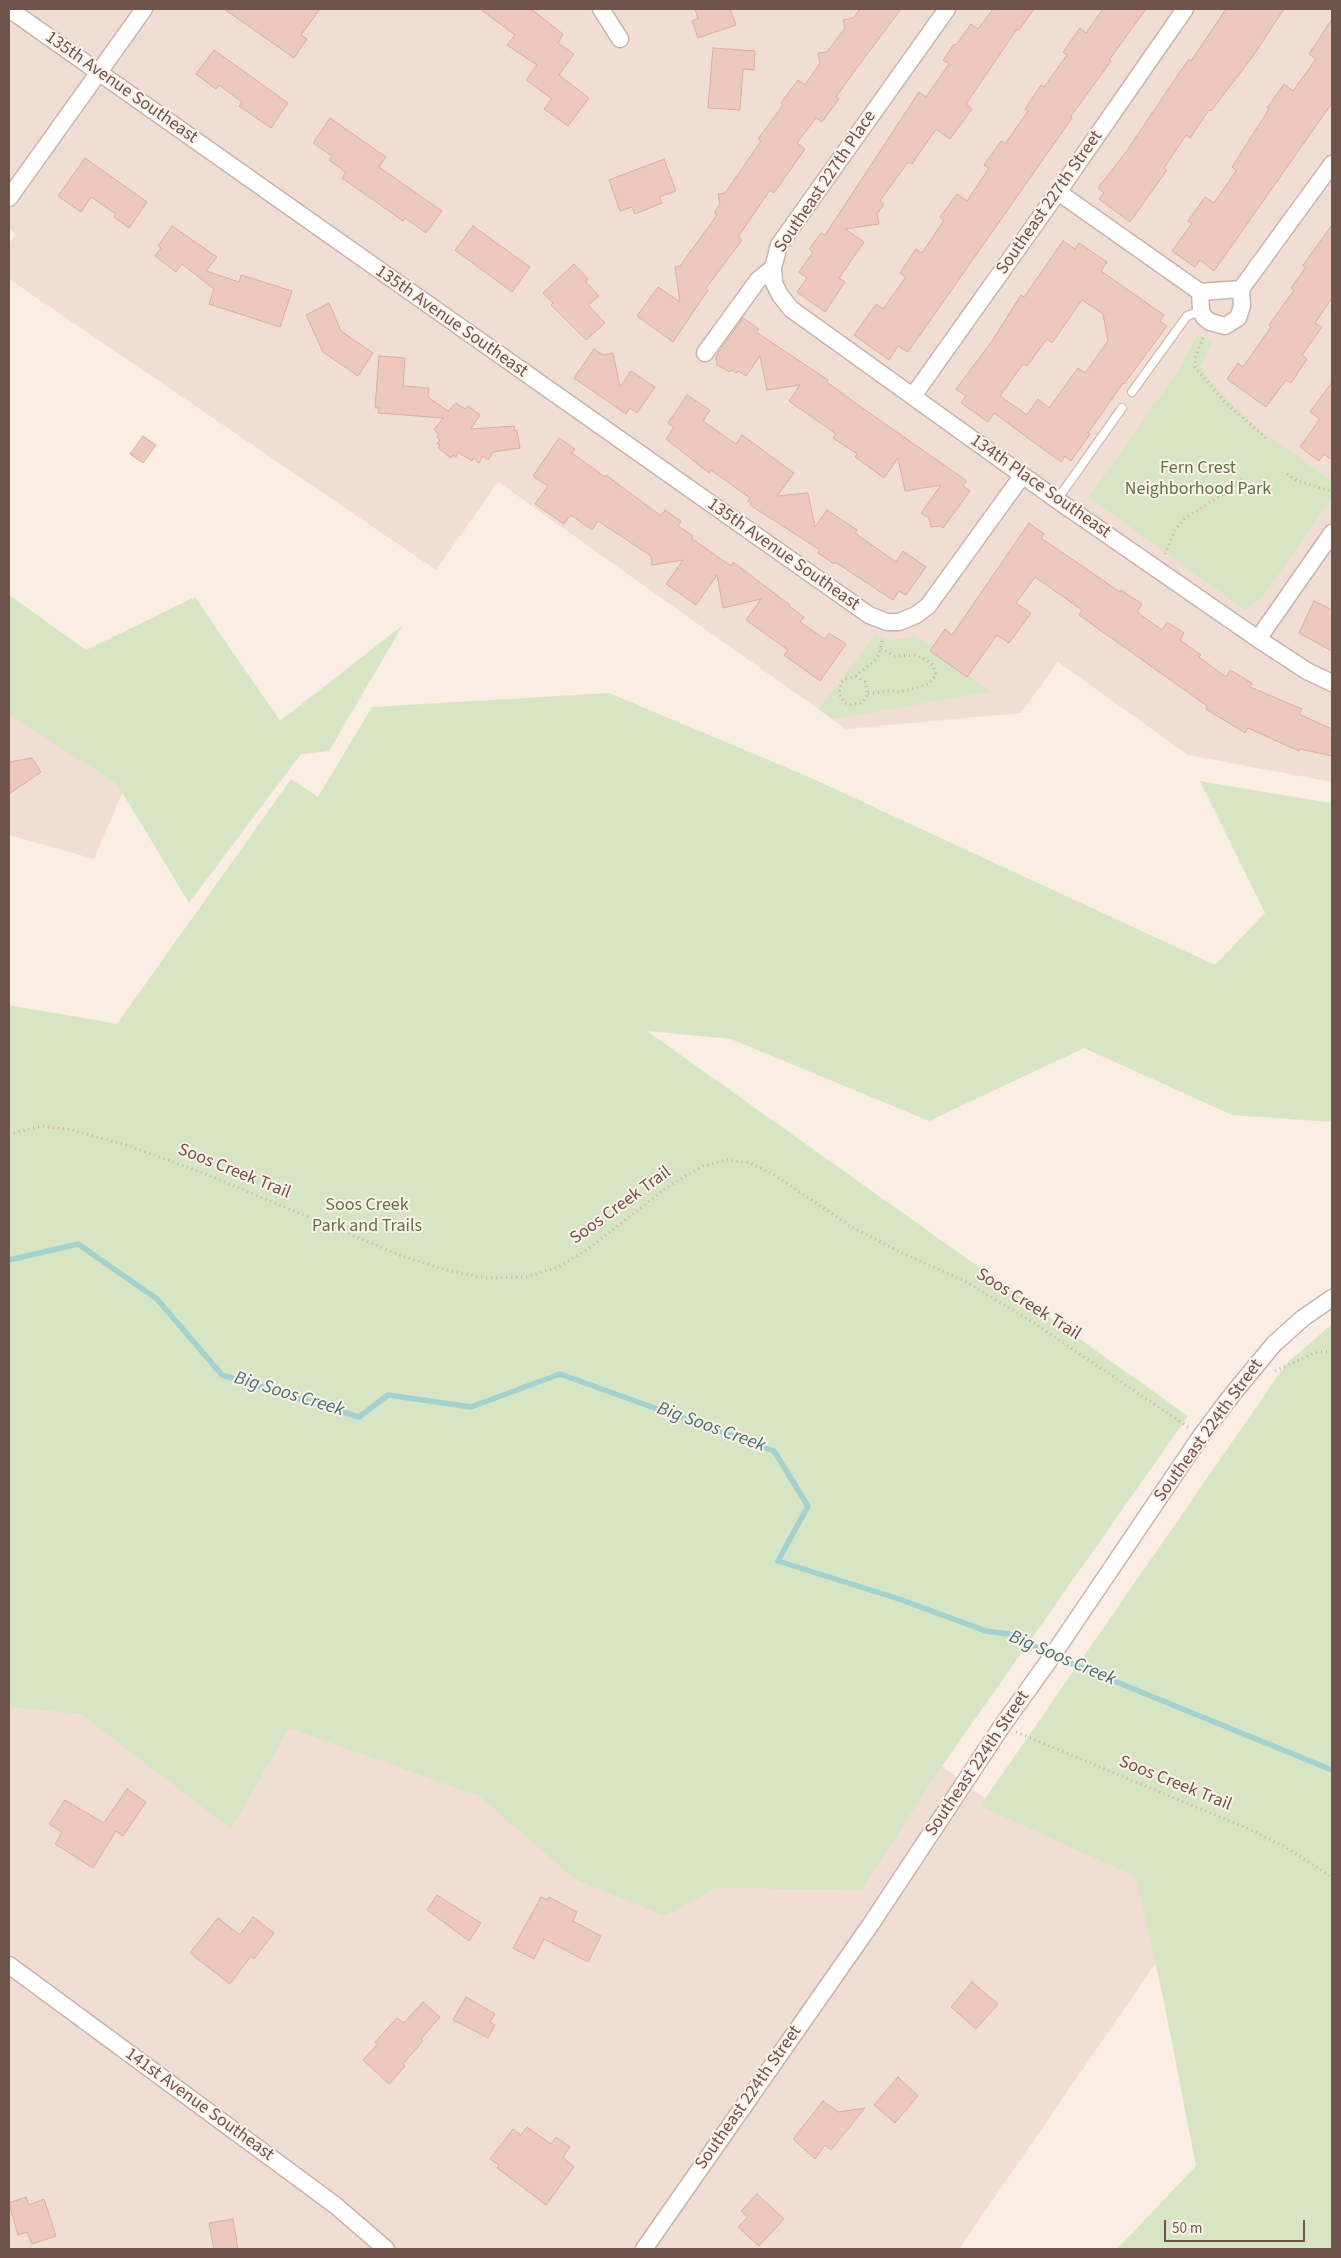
<!DOCTYPE html>
<style>
body{margin:0}
#map{position:relative;width:1341px;height:2258px;overflow:hidden;background:#faede4;font-family:"Source Sans 3",sans-serif}
canvas{display:block}
.frame{position:absolute;inset:0;border:10px solid #6f534d;pointer-events:none}
.scale{position:absolute;left:1164px;top:2220px;width:141px;height:22px;box-sizing:border-box;border:2px solid #6f534d;border-top:0;padding-left:6px;font-size:15px;line-height:18px;white-space:nowrap;color:#6f534d;-webkit-text-stroke:4px #fdf2ea;paint-order:stroke}
</style>
<div id="map">
<canvas width="1341" height="2258"></canvas>
<div class="frame"></div>
<div class="scale">50 m</div>
</div>
<script>
const g = document.querySelector('canvas').getContext('2d');
g.lineJoin = 'round';
function fill(path, color) {
  g.fillStyle = color;
  g.fill(path, 'evenodd');
}
function shape(rows) {
  const path = new Path2D();
  for (const r of rows) {
    path.moveTo(r[0], r[1]);
    for (let i = 2; i < r.length; i += 2) path.lineTo(r[i], r[i + 1]);
  }
  return path;
}
function strokePath(path, color, width, dash) {
  g.strokeStyle = color;
  g.lineWidth = width;
  g.lineCap = dash ? 'butt' : 'round';
  g.setLineDash(dash || []);
  g.stroke(path);
}
function drawText(font, color, halo, rows, align = 'center') {
  g.font = font + ' "Source Sans 3",sans-serif';
  g.lineWidth = 4;
  g.setLineDash([]);
  g.textBaseline = 'middle';
  g.strokeStyle = halo;
  g.fillStyle = color;
  for (const [text, x, y, turn = 0] of rows) {
    g.save();
    g.translate(x, y);
    g.rotate((+turn || 0) * Math.PI / 180);
    g.textAlign = isNaN(turn) ? turn : align;
    if (halo) g.strokeText(text, 0, 0);
    g.fillText(text, 0, 0);
    g.restore();
  }
}
fill(shape([
 [9,9,1332,9,1332,782,1188,755,1058,662,1021,713,846,729,498,482,436,570,9,279,9,244,16,234,9,229],
 [9,660,161,703,94,859,9,835],
 [9,1416,942,1766,986,1799,1208,1887,959,2249,9,2249]
]), '#f0ded4');
fill(shape([
 [1197,335,1212,342,1200,368,1227,400,1261,431,1332,481,1332,498,1264,595,1245,610,1089,497,1178,371],
 [9,595,86,650,195,597,280,721,403,625,329,751,301,754,189,903,117,784,9,714],
 [875,635,890,640,915,636,990,692,833,719,819,709],
 [609,693,809,777,1215,965,1265,913,1200,781,1332,803,1332,1122,1232,1115,1084,1048,929,1121,731,1039,647,1031,1188,1416,942,1766,861,1890,716,1888,664,1916,575,1879,479,1796,289,1728,231,1829,81,1714,9,1707,9,1005,117,1024,291,779,318,797,372,707],
 [1332,1324,1332,2249,1117,2249,1196,2166,1163,1997,1136,1877,980,1806,1286,1364]
]), '#d8e5c4');
strokePath(shape([
 [9,1260,78,1244,157,1299,222,1375,359,1417,388,1395,471,1407,560,1374,774,1451,808,1506,778,1561,899,1599,986,1631,1009,1634,1070,1663,1332,1770]
]), '#a2d1d0', 5.5);
const building = shape([
 [224,9,320,9,301,35,307,39,294,58,224,9],
 [480,9,531,9,563,34,558,43,574,54,559,75,589,98,568,126,544,109,552,99,526,80,537,65,507,45,515,35,480,9],
 [695,9,730,9,736,25,698,38,692,21,698,18,695,9],
 [860,9,901,9,856,69,836,97,839,99,822,122,816,118,797,143,805,149,774,193,770,190,738,237,742,240,706,288,708,290,673,342,637,316,658,287,680,302,675,267,680,266,717,215,714,213,720,204,718,194,725,193,761,141,758,139,783,105,781,103,798,80,805,85,820,63,818,53,827,52,845,28,843,20,853,18,860,9],
 [993,9,1034,9,1019,30,1017,29,966,104,972,109,950,139,936,129,912,164,908,162,880,201,884,204,877,214,879,224,845,229,864,242,839,278,845,282,825,312,797,292,807,278,799,272,813,252,809,249,821,233,825,235,919,92,926,97,949,64,943,60,954,44,956,45,971,24,978,29,993,9],
 [1103,9,1146,9,1109,60,1111,61,1071,116,1072,118,908,352,898,346,889,360,854,335,876,304,883,309,906,277,900,273,916,249,922,253,944,220,940,217,957,194,967,201,989,168,984,165,1001,141,1005,144,1028,111,1025,109,1041,85,1044,87,1067,55,1063,52,1080,28,1086,33,1103,9],
 [1226,9,1284,9,1253,56,1211,111,1209,110,1190,138,1186,135,1164,168,1167,170,1130,222,1099,199,1104,193,1098,188,1126,152,1177,76,1189,59,1191,61,1226,9],
 [1332,19,1332,103,1214,271,1200,260,1195,267,1172,251,1192,223,1188,221,1205,197,1214,203,1236,171,1232,167,1269,109,1267,108,1284,84,1293,91,1316,59,1309,54,1332,19],
 [713,48,755,51,754,70,743,69,740,110,708,108,713,48],
 [214,50,288,103,271,128,239,106,242,102,219,85,216,89,196,74,214,50],
 [330,118,386,157,379,167,442,211,426,233,405,218,403,221,342,178,346,172,329,160,332,156,313,143,330,118],
 [85,158,147,202,129,228,114,217,116,214,91,197,81,212,58,196,85,158],
 [664,159,676,191,659,197,662,203,635,214,632,207,620,211,609,180,664,159],
 [1332,225,1332,298,1315,323,1322,327,1302,355,1307,359,1291,383,1286,380,1266,407,1227,379,1238,363,1243,367,1271,327,1269,325,1294,290,1291,288,1306,267,1303,265,1332,225],
 [172,226,217,257,206,271,239,282,241,275,292,291,280,327,209,304,214,289,182,264,176,272,155,256,161,248,158,246,172,226],
 [473,226,530,267,512,292,455,250,473,226],
 [1063,241,1075,249,1079,243,1107,262,1101,271,1164,315,1160,321,1167,326,1124,384,1123,383,1088,433,1090,434,1071,461,1065,456,1061,462,994,413,988,422,961,403,966,396,956,389,992,341,1021,295,1024,297,1063,241],
 [1082,300,1103,314,1108,341,1085,373,1078,368,1049,408,1038,399,1027,415,1000,396,1023,364,1027,366,1047,339,1052,343,1082,300],
 [574,264,588,279,586,282,599,296,588,305,605,323,586,340,551,305,553,303,543,293,574,264],
 [329,303,341,331,373,353,358,376,323,352,306,315,329,303],
 [743,318,759,329,756,332,828,380,827,382,861,407,967,481,963,486,970,491,943,528,940,526,931,527,929,518,921,513,941,485,905,491,898,458,884,478,855,457,857,454,833,438,836,434,789,401,800,385,767,390,760,356,746,376,738,371,736,373,732,370,730,372,717,365,716,356,743,318],
 [594,349,603,355,613,353,620,387,631,371,655,387,637,413,630,408,626,414,574,378,594,349],
 [379,356,405,358,403,386,429,388,428,397,448,411,456,403,465,409,468,406,480,415,471,429,514,426,515,431,517,430,520,448,493,452,488,460,483,456,479,463,473,458,472,461,458,452,456,457,453,455,451,458,438,448,440,445,437,444,440,440,437,437,439,434,434,430,443,418,378,413,379,408,375,408,379,356],
 [1332,382,1332,460,1324,454,1319,461,1300,447,1320,419,1310,412,1332,382],
 [687,395,710,410,703,421,736,444,742,435,794,473,777,496,808,493,815,527,827,510,857,530,855,533,896,562,903,551,926,567,906,595,899,591,893,600,835,562,834,564,818,553,820,550,750,505,751,503,748,501,750,498,711,470,709,473,666,439,674,427,668,423,687,395],
 [143,436,156,445,143,463,130,454,143,436],
 [559,438,575,449,572,453,605,477,606,475,661,516,665,510,681,521,678,526,693,536,691,538,731,566,733,562,790,605,789,606,804,617,800,622,825,639,829,633,846,644,820,681,784,655,788,650,746,620,761,599,723,608,717,575,696,605,666,584,683,560,652,565,651,556,598,521,592,530,571,515,564,524,535,504,548,486,533,476,559,438],
 [1029,523,1044,534,1041,538,1120,592,1121,590,1142,604,1137,612,1162,630,1167,622,1184,633,1180,640,1201,655,1199,657,1226,677,1230,670,1252,683,1250,687,1302,709,1299,714,1332,729,1332,756,1300,749,1299,751,1248,728,1245,733,1206,709,1207,706,1079,615,1082,610,1035,577,1016,603,1031,613,1009,643,997,635,967,677,930,651,945,629,952,635,1029,523],
 [1314,601,1332,610,1332,651,1299,633,1314,601],
 [32,758,41,772,9,794,9,762,32,758],
 [127,1789,146,1802,123,1836,116,1831,93,1868,55,1844,62,1832,49,1824,65,1800,104,1823,127,1789],
 [437,1895,481,1923,469,1941,427,1910,437,1895],
 [541,1897,548,1900,549,1897,577,1912,573,1921,601,1936,588,1962,544,1939,534,1959,513,1948,541,1897],
 [253,1917,274,1933,254,1959,251,1956,230,1984,190,1953,218,1918,240,1935,253,1917],
 [972,1982,998,2004,976,2029,951,2007,972,1982],
 [466,1997,495,2014,490,2022,495,2025,488,2038,453,2020,466,1997],
 [423,2002,440,2017,421,2039,423,2041,403,2064,405,2066,389,2084,363,2060,378,2044,375,2042,397,2018,404,2023,423,2002],
 [898,2077,918,2096,895,2123,874,2105,898,2077],
 [823,2101,838,2112,865,2108,831,2150,825,2145,815,2159,793,2139,823,2101],
 [527,2127,551,2144,556,2137,570,2147,563,2157,574,2167,546,2205,497,2168,499,2165,490,2159,513,2129,521,2135,527,2127],
 [757,2194,784,2219,759,2246,738,2227,748,2217,741,2211,757,2194],
 [26,2197,29,2205,44,2199,56,2236,32,2244,27,2232,18,2235,9,2203,26,2197],
 [233,2219,238,2249,214,2249,209,2223,233,2219]
]);
fill(building, '#ecc8bf');
strokePath(building, '#ddada1', 1);
const lane = shape([
 [1132,392,1187,316,1201,311],
 [1057,500,1122,408]
]);
const street = shape([
 [9,9,869,615,887,622,899,622,916,615,928,606,1022,476],
 [601,9,620,39],
 [1058,192,1200,292,1241,289],
 [9,198,144,9],
 [773,268,774,283,780,295,791,309,1057,500,1258,639,1307,671,1332,683],
 [1241,289,1332,164],
 [1200,292,1201,311,1204,317,1210,322,1225,326,1238,318,1242,306,1241,289],
 [705,353,758,280,773,268,779,245,947,9],
 [913,396,1058,192,1185,9],
 [1258,639,1332,533],
 [9,1965,335,2205,386,2249],
 [644,2249,871,1924,1002,1726,1048,1662,1201,1436,1231,1396,1274,1344,1303,1318,1332,1298]
]);
strokePath(lane, '#c9b4ac', 10);
strokePath(street, '#c9b4ac', 19);
strokePath(shape([
 [1203,338,1195,358,1195,367,1224,401,1266,438],
 [1287,474,1298,481,1332,491],
 [1165,554,1175,530,1185,518,1230,490,1244,476],
 [856,676,865,682,868,694,862,703,850,705,845,703,839,694,841,683,845,679,856,676,874,661,878,656,883,637],
 [868,694,887,691,900,692,929,684,936,675,933,665,927,660,915,655,894,656,880,648],
 [9,1134,42,1126,72,1130,126,1145,198,1171,402,1256,450,1271,486,1278,527,1277,558,1267,587,1250,670,1185,703,1166,727,1160,750,1163,773,1174,850,1226,906,1255,963,1280,1034,1323,1188,1427],
 [1275,1371,1314,1353,1332,1351],
 [1016,1732,1251,1830,1285,1847,1332,1877]
]), '#d0aca2', 3, [1, 4]);
strokePath(lane, '#fff', 8);
strokePath(street, '#fff', 16);
drawText('18px', '#6f534d', '#fdf2ea', [
 ["135th Avenue Southeast",121,88,35],
 ["Southeast 227th Place",826,182,-56],
 ["Southeast 227th Street",1050,203,-55],
 ["135th Avenue Southeast",451,322,35],
 ["134th Place Southeast",1040,487,35],
 ["135th Avenue Southeast",783,555,35],
 ["Soos Creek Trail",234,1172,22],
 ["Soos Creek Trail",621,1206,-36],
 ["Soos Creek Trail",1028,1305,32],
 ["Southeast 224th Street",1209,1431,-54],
 ["Southeast 224th Street",978,1764,-56],
 ["Soos Creek Trail",1175,1784,22],
 ["Southeast 224th Street",749,2098,-55],
 ["141st Avenue Southeast",199,2105,36]
]);
drawText('18px', '#5c7446', '#fdf2ea', [
 ["Fern Crest",1198,469],
 ["Neighborhood Park",1198,490],
 ["Soos Creek",367,1206],
 ["Park and Trails",367,1227]
]);
drawText('italic 19px', '#427372', '#fdf2ea', [
 ["Big Soos Creek",289,1395,17],
 ["Big Soos Creek",711,1428,20],
 ["Big Soos Creek",1062,1659,23]
]);
</script>
